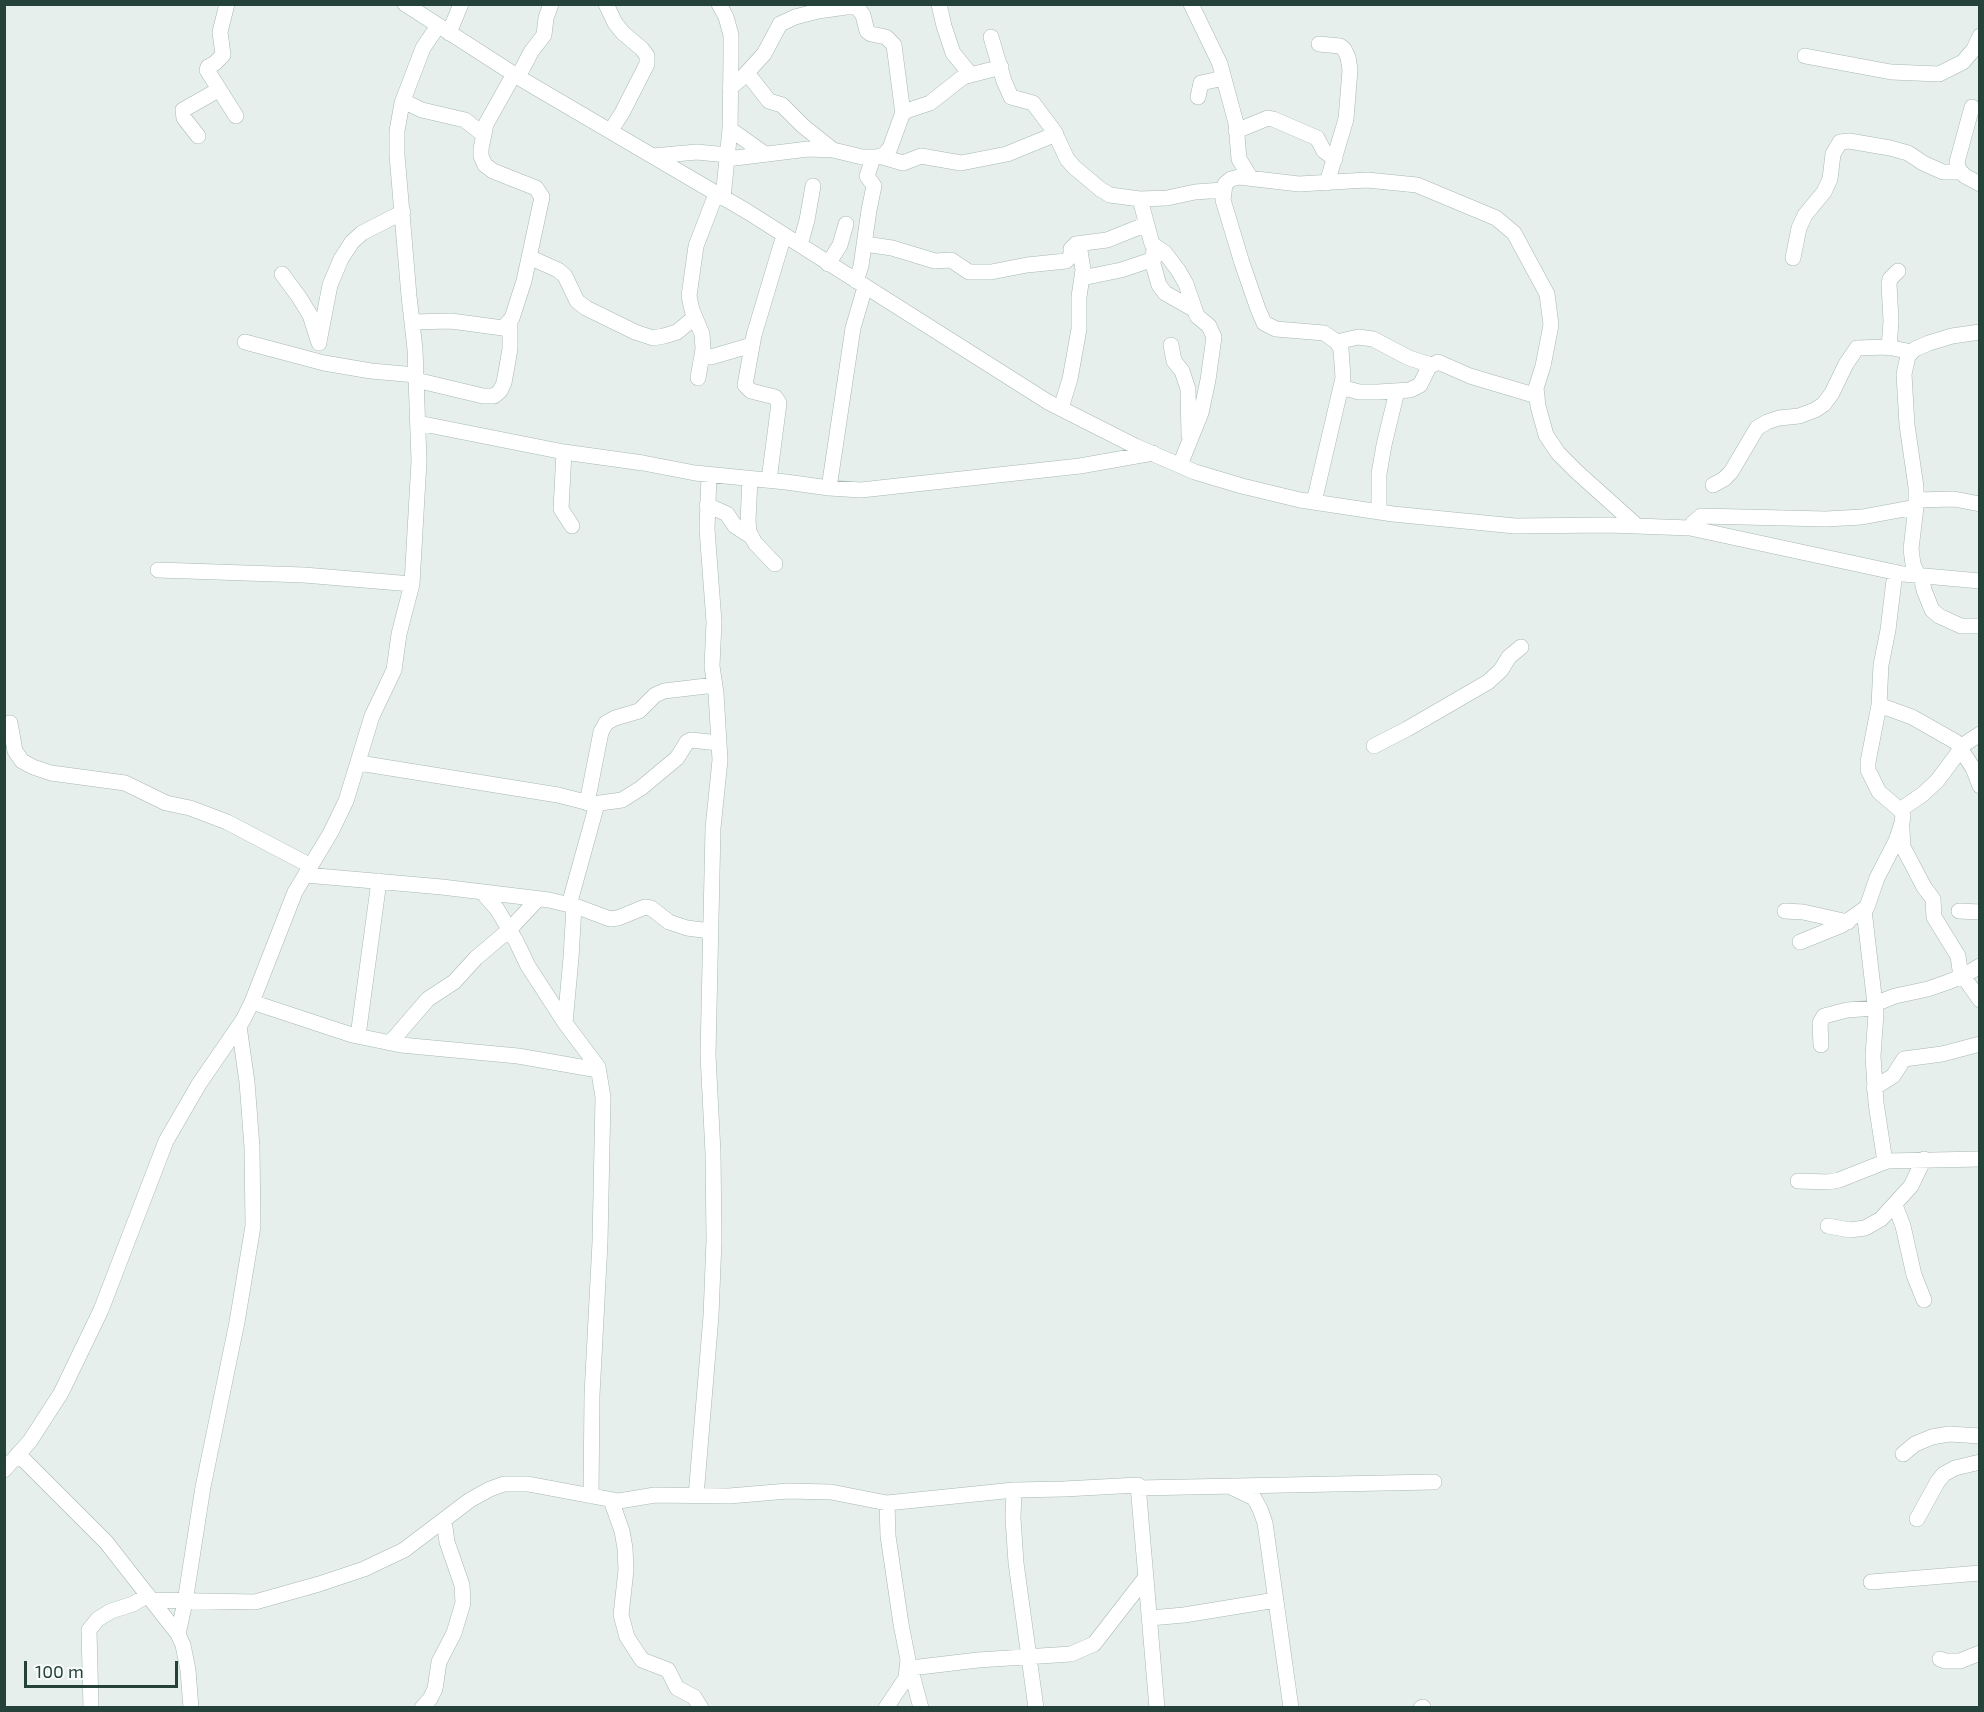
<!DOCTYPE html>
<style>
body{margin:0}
#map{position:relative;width:1984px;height:1712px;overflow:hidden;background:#e6efeb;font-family:"Exo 2",sans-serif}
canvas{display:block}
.frame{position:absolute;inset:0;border:6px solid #24423a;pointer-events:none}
.scale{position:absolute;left:24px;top:1661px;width:154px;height:27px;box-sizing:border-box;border:3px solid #24423a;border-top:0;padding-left:8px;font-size:18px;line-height:21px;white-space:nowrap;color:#24423a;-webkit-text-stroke:4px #f7fbf9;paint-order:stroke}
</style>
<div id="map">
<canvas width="1984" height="1712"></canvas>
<div class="frame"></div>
<div class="scale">100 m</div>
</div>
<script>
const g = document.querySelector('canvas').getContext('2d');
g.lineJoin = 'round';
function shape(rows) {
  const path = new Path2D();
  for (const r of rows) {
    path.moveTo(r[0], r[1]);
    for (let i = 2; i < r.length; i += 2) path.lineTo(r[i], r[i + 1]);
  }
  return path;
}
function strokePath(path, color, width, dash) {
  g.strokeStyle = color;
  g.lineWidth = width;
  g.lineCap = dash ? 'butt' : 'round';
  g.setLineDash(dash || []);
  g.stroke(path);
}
const minor = shape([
 [227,4,220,32,223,55,215,63,208,67,207,70,236,116],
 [405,4,523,80,748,212,1048,402,1135,446,1195,472,1242,486,1300,500,1393,514,1515,526,1609,525,1690,528,1903,574,1980,581],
 [606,4,615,23,623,33,642,49,647,56,647,64,622,113,611,130],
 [719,4,726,17,731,35,731,60,730,129,723,198],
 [939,4,944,26,953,53,971,75],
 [1191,4,1220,64,1236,123,1239,159,1250,177],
 [449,33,461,4],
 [991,37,1004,81,1011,97,1033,103,1054,131,1067,159,1074,167,1100,189,1110,195,1140,199,1167,198,1195,192,1223,190],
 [1319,44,1340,46,1344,49,1348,57,1350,70,1346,119,1327,183],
 [1805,56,1891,72,1939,74,1963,62,1974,49,1980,36],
 [747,73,769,101,782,105,803,126,833,150],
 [518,77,531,52,544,35,546,18,551,4],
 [730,88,743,77,764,54,780,24,795,17,818,11,846,7,857,7,863,15,867,31,871,34,886,37,894,45,903,114],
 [1198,97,1201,83,1224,78],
 [403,101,422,110,465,120,484,135],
 [1972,107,1957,162,1959,170,1965,176,1980,184],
 [730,129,765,154],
 [1236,131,1268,118,1273,119,1317,138,1324,151,1335,159],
 [198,136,184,118,183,110,218,90],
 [653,156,697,152,727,155],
 [879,156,903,163,921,156,961,163,1007,154,1056,134],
 [727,159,808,149,833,150,862,157,876,157,884,155,890,148,902,115,906,111,930,103,963,77,1001,67],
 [1140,199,1152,244,1165,253,1178,270,1186,284,1197,316,1209,326,1214,337,1208,380,1201,413,1180,465],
 [865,244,892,248,935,261,951,260,969,272,991,272,1027,265,1066,261,1071,256,1071,249,1076,244,1107,240,1147,224],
 [800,245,807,220,813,186],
 [1154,247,1153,264,1159,285,1165,293,1195,310],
 [529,257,558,270,565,276,577,301,586,308,635,332,653,338,664,336,677,332,695,317],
 [1793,258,1799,228,1805,215,1824,192,1830,179,1833,154,1840,142,1849,141,1890,148,1908,153,1923,163,1943,172,1961,172],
 [828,264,840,245,846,224],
 [282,274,299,297,310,315,319,343],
 [1082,278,1121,270,1154,259],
 [856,281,861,266,869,210,874,186,867,176,873,158],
 [412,322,451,321,503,328,512,318,524,281,542,197,536,188,493,171,485,165,481,156,481,149,486,124,514,74],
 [245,342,324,363,371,371,416,375],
 [319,342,330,285,341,259,352,242,362,233,403,212],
 [1337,342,1358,337,1373,339,1409,358,1431,365],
 [1171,345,1174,361,1182,371,1188,389,1189,435],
 [1889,348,1891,321,1889,284,1890,279,1898,271],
 [702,356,711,357,752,345],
 [698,378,703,349,702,334,692,310,689,296,696,246,716,194],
 [416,380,483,396,494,396,500,391,504,383,510,349,510,320],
 [1341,387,1359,392,1378,392,1410,390,1420,385,1429,367,1438,362,1470,376,1537,396],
 [1061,408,1070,379,1079,329,1079,297,1083,270,1079,244],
 [418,423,564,452,643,463,695,473,786,482,829,488,861,490,1080,466,1153,453],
 [564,452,561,509,572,526],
 [750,478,748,521,749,532,755,543,775,564],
 [769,480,779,403,775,397,751,391,745,385,754,335,784,235],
 [1713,485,1724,479,1731,472,1757,428,1767,422,1779,418,1799,416,1815,410,1824,404,1832,393,1846,364,1857,348,1887,347,1912,352],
 [829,488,853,328,865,287],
 [1916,500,1954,499,1980,504],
 [1314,502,1343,378,1341,349,1337,342,1324,333,1276,329,1264,323,1258,309,1242,263,1223,200,1225,184,1231,179,1239,177,1299,184,1367,180,1417,185,1496,218,1514,233,1547,294,1551,325,1543,366,1536,388,1538,406,1546,435,1558,453,1577,472,1636,525],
 [707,505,727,514,735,526,752,537],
 [1379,512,1379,474,1384,445,1397,391],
 [1690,528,1693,523,1701,516,1826,519,1862,517,1916,507],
 [158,570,304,575,412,584],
 [1918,575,1913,564,1911,549,1916,507,1916,487,1907,425,1904,374,1908,356,1915,349,1929,343,1952,336,1980,332],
 [1921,576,1924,590,1932,610,1939,616,1961,626,1980,626],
 [1879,705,1912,717,1956,742,1973,768,1980,786],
 [10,723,15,751,22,761,33,767,51,773,125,783,166,803,190,808,227,822,311,866],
 [1374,746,1407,729,1488,682,1501,670,1509,657,1521,647],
 [1960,747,1980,734],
 [359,763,558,795,593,804,622,800,641,788,677,758,687,742,691,740,719,743],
 [587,803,601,732,606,723,615,718,639,711,655,695,664,691,715,685],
 [1900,810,1923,794,1937,781,1961,749],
 [1902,830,1903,847,1924,887,1933,899,1934,917,1958,956,1961,977],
 [306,875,442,887,549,900,578,907,610,919,618,918,645,907,651,908,669,922,687,928,710,931],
 [482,892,497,909,516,941,528,966,565,1023,598,1067,603,1097,600,1242,592,1395,591,1496],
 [569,905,597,804],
 [1864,910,1876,1013,1873,1056,1876,1103,1885,1162],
 [1785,911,1803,912,1848,922],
 [1959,911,1980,912],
 [1800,942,1842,925,1867,907,1877,878,1896,841,1902,823,1903,815,1900,810,1879,792,1868,770,1868,762,1879,705,1881,665,1888,630,1895,572],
 [1963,976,1980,1000],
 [252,1002,352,1035,401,1045,518,1056,598,1070],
 [1875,1004,1895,996,1928,989,1948,982,1963,976,1980,966],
 [565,1023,571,958,574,906],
 [358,1036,379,881],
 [390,1043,428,999,454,982,476,958,509,930,538,899],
 [1821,1045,1820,1023,1824,1016,1847,1010,1875,1008],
 [1874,1088,1893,1076,1904,1059,1942,1054,1980,1044],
 [1798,1181,1828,1182,1839,1180,1887,1161,1980,1159],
 [1895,1205,1903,1226,1914,1275,1924,1300],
 [1828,1226,1850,1230,1865,1228,1881,1219,1911,1186,1924,1159],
 [18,1454,106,1542,178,1634,183,1645,188,1670,191,1708],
 [1903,1454,1915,1444,1932,1437,1949,1434,1980,1436],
 [4,1470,30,1441,61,1393,101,1310,166,1141,199,1084,243,1020,252,1002,295,892,331,832,346,801,372,716,394,670,399,634,412,584,419,461,415,349,409,296,397,155,397,131,402,103,410,82,423,48,438,26],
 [1138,1488,1434,1482],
 [1233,1488,1254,1498,1260,1509,1265,1523,1291,1708],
 [1014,1490,1013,1518,1016,1563,1036,1708],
 [696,1496,711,1316,714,1240,713,1153,708,1055,713,828,720,760,716,693,712,666,714,622,707,529,709,475],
 [611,1500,622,1531,625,1548,626,1570,621,1615,627,1637,642,1660,668,1670,677,1688,694,1697,701,1708],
 [1917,1519,1938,1481,1944,1474,1955,1468,1980,1462],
 [1871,1582,1980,1573],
 [152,1600,255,1602,319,1584,364,1569,404,1550,470,1500,490,1489,504,1484,528,1484,619,1501,655,1495,729,1496,788,1491,831,1492,887,1503,1014,1490,1064,1489,1138,1485,1157,1708],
 [1150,1618,1184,1615,1276,1600],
 [178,1634,185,1602,203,1487,237,1322,253,1226,252,1147,247,1082,239,1026],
 [1940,1659,1945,1661,1960,1661,1980,1653],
 [909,1663,921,1708],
 [911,1668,978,1660,1071,1654,1094,1644,1146,1577],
 [91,1708,89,1630,98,1619,111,1611,133,1604,148,1595],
 [422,1708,430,1699,435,1689,439,1662,454,1633,463,1603,462,1585,447,1542,444,1520],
 [886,1708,906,1678,908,1660,901,1624,888,1536,887,1503],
 [1421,1708,1423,1707]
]);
strokePath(minor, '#a8b8b2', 16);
strokePath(minor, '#fff', 15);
</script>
